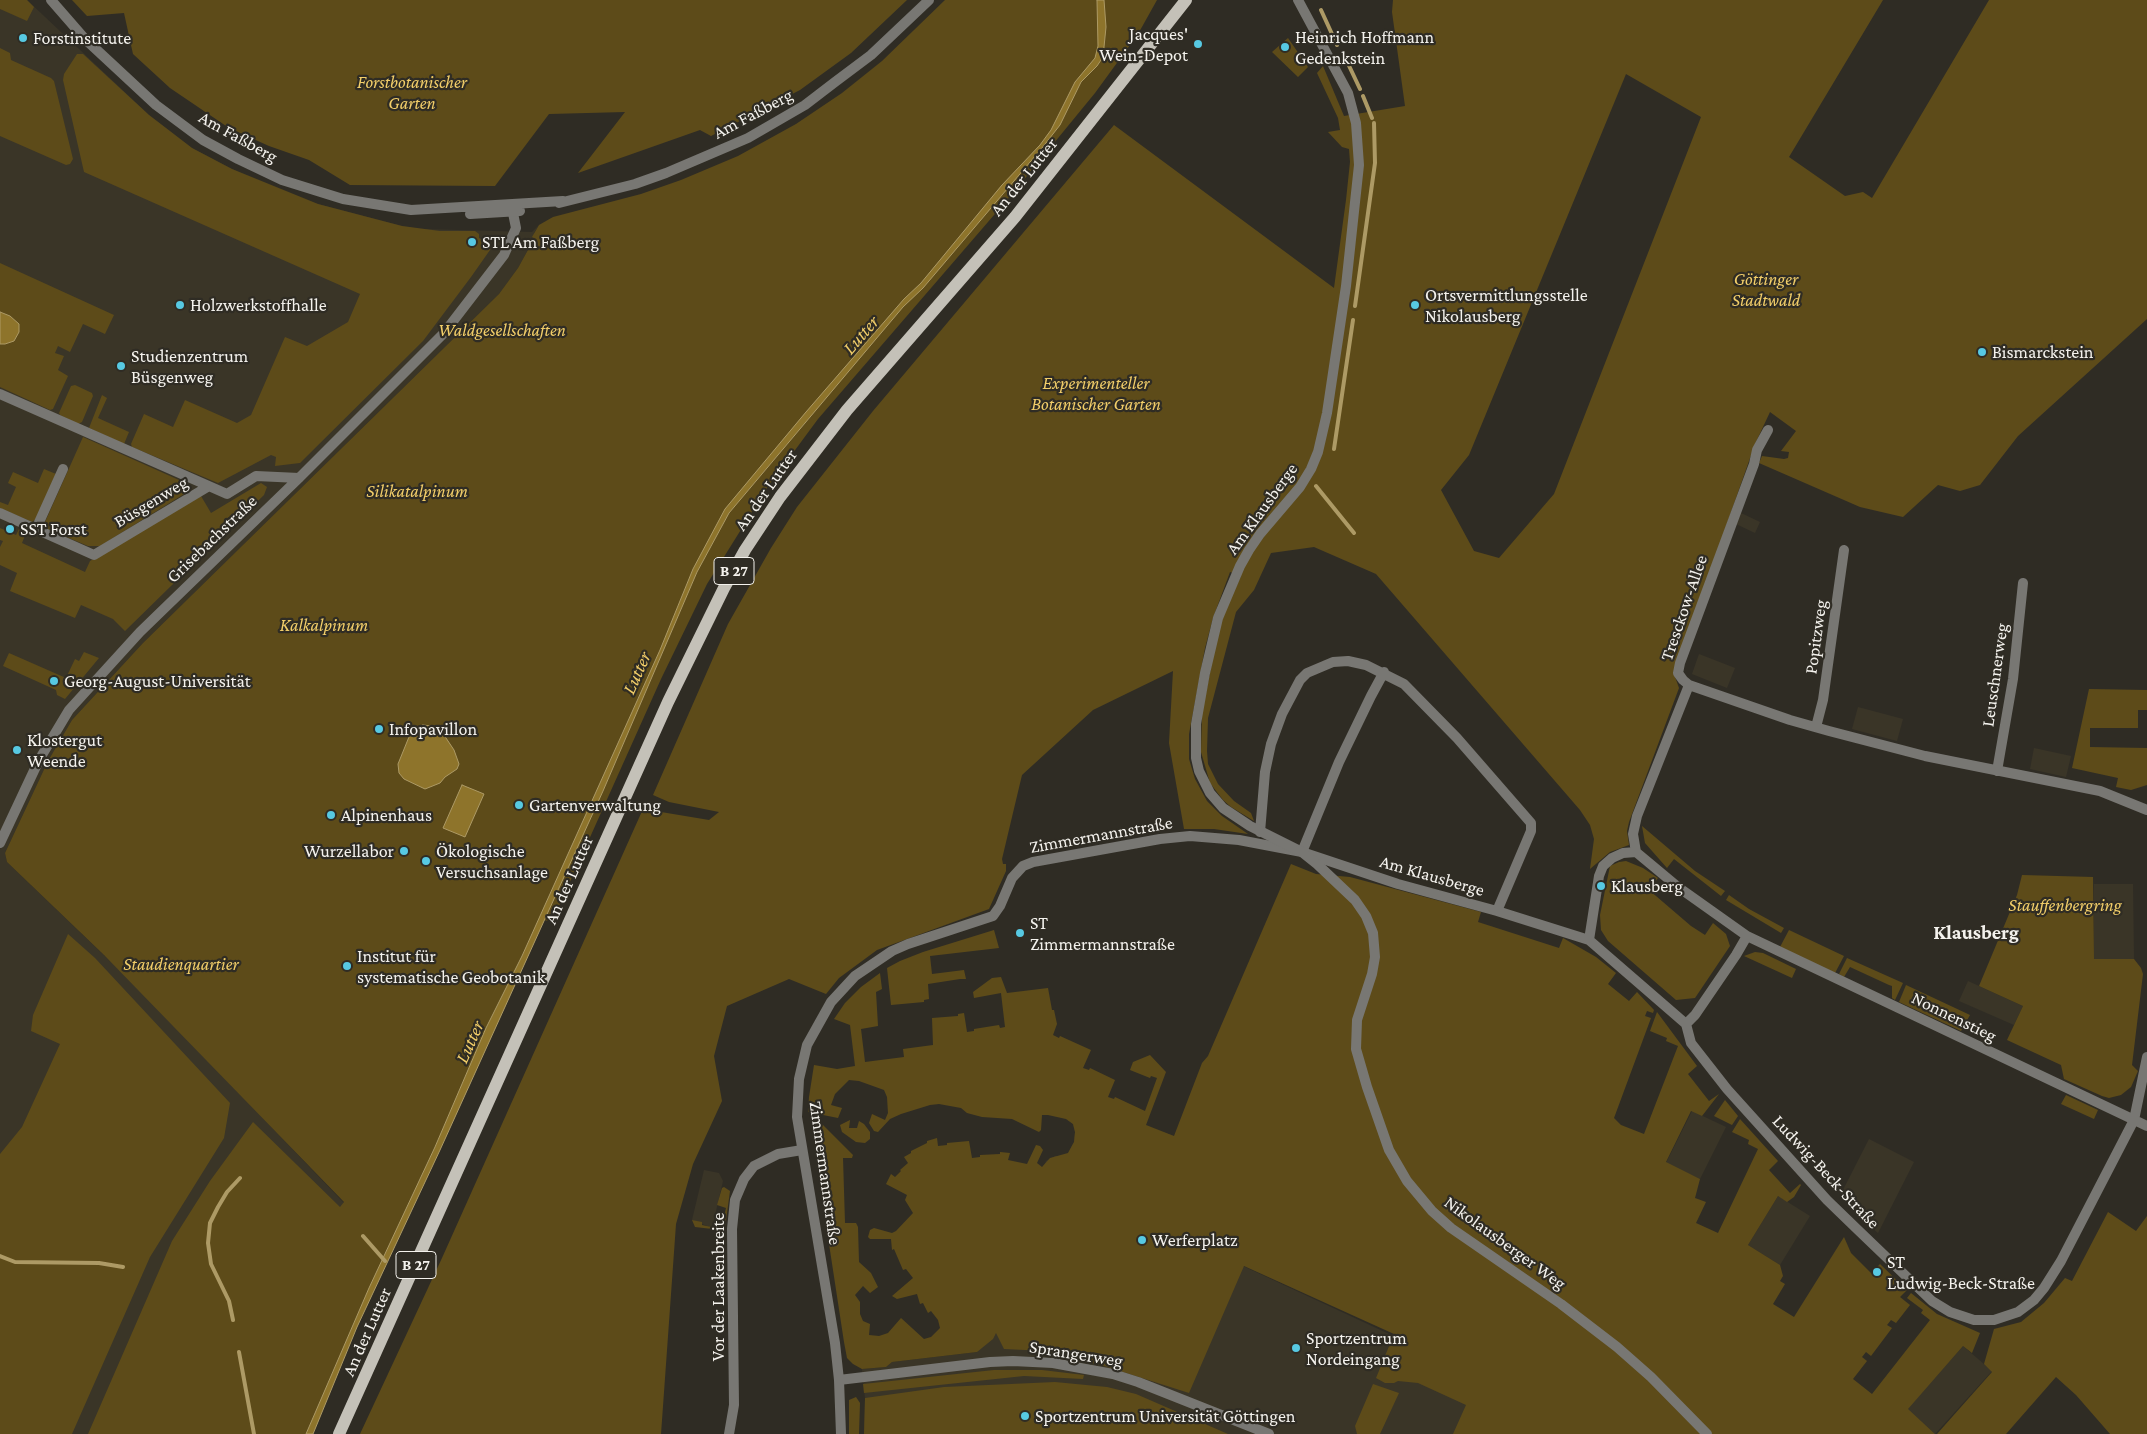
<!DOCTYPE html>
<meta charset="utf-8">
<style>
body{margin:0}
canvas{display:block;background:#2f2c24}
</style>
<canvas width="2147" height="1434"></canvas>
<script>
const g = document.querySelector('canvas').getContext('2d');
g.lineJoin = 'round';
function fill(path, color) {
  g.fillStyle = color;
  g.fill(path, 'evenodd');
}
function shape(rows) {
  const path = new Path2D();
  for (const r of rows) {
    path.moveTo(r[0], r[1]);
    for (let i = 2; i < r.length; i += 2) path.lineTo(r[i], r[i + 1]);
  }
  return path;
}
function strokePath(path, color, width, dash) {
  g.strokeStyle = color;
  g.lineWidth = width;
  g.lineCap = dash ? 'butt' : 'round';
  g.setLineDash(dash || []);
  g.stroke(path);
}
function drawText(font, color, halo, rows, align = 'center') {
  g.font = font + ' "Crimson Pro",serif';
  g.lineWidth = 4.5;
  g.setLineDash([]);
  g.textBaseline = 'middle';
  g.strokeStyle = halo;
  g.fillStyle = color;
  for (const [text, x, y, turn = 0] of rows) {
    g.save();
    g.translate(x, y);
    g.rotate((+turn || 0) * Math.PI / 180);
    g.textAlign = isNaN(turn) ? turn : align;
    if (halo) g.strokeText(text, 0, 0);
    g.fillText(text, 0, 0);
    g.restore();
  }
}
fill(shape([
 [0,0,27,0,149,115,192,148,232,169,284,192,318,204,402,226,421,229,532,232,539,225,534,233,534,239,518,268,499,294,143,643,72,720,48,761,5,853,7,862,139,989,388,1249,306,1434,0,1434],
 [1741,513,1760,522,1755,533,1736,524],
 [1699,654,1735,668,1727,688,1692,674],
 [1858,707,1903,719,1897,741,1852,729],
 [2034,748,2071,756,2066,777,2030,769],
 [2094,884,2133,884,2134,959,2094,960],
 [1968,981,2023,1006,2014,1025,1959,1001],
 [1692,1111,1726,1127,1700,1179,1666,1163],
 [1065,1118,1146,1126,1174,1136,1243,1266,1462,1368,1470,1434,864,1434,865,1398,862,1369,886,1367,892,1362,977,1352,1046,1161,1055,1156,1062,1156,1068,1153,1074,1142,1075,1132,1073,1124],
 [1869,1139,1914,1162,1878,1233,1847,1206,1852,1195,1843,1190],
 [704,1170,719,1173,723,1181,712,1228,692,1220],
 [1778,1196,1810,1216,1780,1265,1748,1245],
 [1963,1346,1992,1371,1935,1434,1907,1409]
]), '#3a3527');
fill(shape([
 [0,0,27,0,34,7,27,21,0,9],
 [72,0,907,0,851,53,800,90,711,136,700,130,578,173,625,112,549,114,495,186,350,185,309,160,269,146,229,128,170,88,133,54,124,13,87,16],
 [945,0,1157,0,1138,34,1095,93,1013,193,818,419,767,488,707,584,661,679,552,922,544,920,603,791,697,572,729,513,812,415,741,490,693,569,660,650,522,956,486,1028,435,1147,369,1288,306,1434,88,1434,172,1241,210,1181,253,1122,340,1207,344,1202,104,955,7,862,5,853,48,761,72,720,143,643,499,294,518,268,534,239,532,237,539,225,553,217,641,194,681,180,738,156,796,124,842,93,882,61],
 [1393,0,1883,0,1789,157,1845,196,1863,192,1872,198,1989,0,2147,0,2147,319,2018,436,1980,485,1960,491,1938,485,1903,517,1860,507,1759,463,1762,456,1784,459,1788,458,1789,452,1781,451,1796,431,1770,412,1755,444,1674,674,1679,688,1629,822,1627,831,1629,845,1610,852,1590,869,1594,839,1590,825,1580,810,1376,574,1314,547,1271,553,1254,590,1236,612,1208,718,1207,751,1208,764,1218,784,1234,801,1251,813,1254,821,1231,807,1223,800,1210,783,1201,752,1202,713,1220,622,1241,576,1230,572,1213,618,1205,648,1189,734,1189,759,1195,779,1207,801,1222,816,1248,834,1214,829,1184,829,1169,743,1173,671,1093,710,1022,775,1002,859,1003,864,1006,864,1006,871,989,909,877,950,839,978,826,994,789,979,727,1006,714,1056,722,1101,693,1164,676,1224,661,1434,360,1434,442,1258,643,809,709,820,719,812,669,802,653,795,728,624,771,548,797,507,873,411,1114,125,1334,288,1346,200,1350,162,1349,149,1342,147,1328,132,1340,130,1338,118,1317,73,1323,66,1344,116,1405,106,1392,12],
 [1626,74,1701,117,1554,494,1499,558,1474,551,1441,490,1469,455],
 [1288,38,1308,67,1298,77,1272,52],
 [0,48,10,53,11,60,51,78,54,81,73,159,70,164,66,165,0,136],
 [77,54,83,54,149,115,192,148,232,169,318,204,402,226,440,231,475,231,479,234,479,238,491,244,490,250,471,277,423,341,300,463,275,466,276,457,271,455,218,483,132,447,131,444,144,414,173,427,185,400,237,423,251,415,285,337,307,346,348,322,360,294,84,172,63,80,64,74],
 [0,263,114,315,105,334,83,324,70,352,58,346,55,353,64,356,58,370,68,376,53,409,50,410,0,387],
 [75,385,92,393,93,396,82,422,78,424,60,415,59,413,71,386],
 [102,395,107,398,98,418,129,432,124,444,89,428],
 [83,437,188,484,189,491,100,546,88,546,45,528,45,522],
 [44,469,56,474,36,519,32,522,0,508,0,502,8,505,16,487,8,483,13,472,38,483],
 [261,483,267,487,264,495,125,631,113,619,81,605,75,618,10,591,17,573,0,565,0,547,3,541,0,540,0,528,16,535,19,529,26,533,22,543,85,572,90,561,201,496,211,513],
 [84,652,99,658,65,699,57,695,56,690,3,666,9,653,66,678,75,659,79,661],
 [2089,689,2147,690,2147,710,2138,710,2138,728,2090,728,2090,747,2147,748,2147,785,2131,790,2116,787,2118,778,2072,768],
 [1642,826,1695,871,1725,891,1721,896,1674,859,1667,868,1645,843],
 [1626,861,1643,868,1658,878,1649,890,1691,926,1705,935,1713,923,1726,934,1730,946,1695,998,1676,1000,1608,941,1601,930,1600,915,1610,866,1619,862],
 [1291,864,1316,874,1350,877,1481,912,1478,922,1559,948,1563,938,1596,957,1616,973,1608,984,1629,1001,1637,992,1654,1010,1653,1013,1647,1011,1645,1016,1651,1018,1614,1118,1621,1125,1644,1134,1678,1046,1666,1041,1667,1038,1650,1031,1657,1012,1697,1066,1688,1074,1709,1101,1719,1094,1702,1116,1691,1111,1666,1162,1700,1179,1695,1198,1706,1202,1696,1223,1718,1233,1758,1149,1748,1144,1749,1140,1732,1132,1740,1119,1778,1161,1769,1170,1790,1193,1800,1184,1801,1185,1794,1197,1787,1202,1778,1196,1748,1245,1780,1265,1783,1276,1780,1281,1785,1284,1773,1304,1794,1317,1844,1237,1851,1253,1871,1273,1880,1264,1907,1290,1900,1297,1910,1305,1896,1323,1891,1320,1887,1325,1892,1328,1871,1356,1866,1352,1862,1357,1867,1361,1853,1379,1872,1394,1930,1320,1921,1313,1923,1310,1907,1298,1911,1293,1937,1314,1980,1333,1972,1353,1963,1346,1908,1409,1935,1434,1453,1434,1466,1405,1418,1383,1398,1381,1394,1383,1385,1383,1376,1378,1394,1334,1244,1266,1189,1393,1098,1364,1050,1356,1046,1351,1004,1349,996,1333,993,1339,977,1352,892,1362,886,1367,862,1369,853,1364,847,1358,844,1342,811,1126,816,1123,823,1125,853,1155,852,1158,843,1158,845,1223,856,1223,858,1227,859,1262,871,1273,878,1287,870,1293,863,1286,855,1295,860,1302,860,1314,863,1321,870,1324,869,1335,879,1336,888,1333,901,1318,924,1339,931,1337,940,1328,938,1320,931,1311,928,1313,923,1303,920,1304,917,1294,897,1299,892,1296,913,1278,906,1269,903,1270,894,1249,892,1250,891,1239,870,1239,868,1237,870,1230,874,1228,892,1233,896,1231,913,1213,905,1200,907,1195,886,1184,891,1174,895,1177,901,1171,900,1170,908,1163,904,1157,911,1153,911,1151,927,1143,927,1141,937,1138,938,1146,947,1145,947,1143,969,1141,972,1158,980,1157,980,1155,1000,1154,1000,1152,1010,1153,1008,1160,1027,1164,1036,1145,1040,1146,1043,1150,1037,1163,1042,1167,1050,1158,1068,1153,1074,1142,1075,1132,1073,1124,1066,1119,1048,1115,1042,1115,1041,1130,1039,1132,1012,1119,982,1117,967,1113,961,1108,939,1104,930,1105,901,1114,890,1119,878,1132,874,1131,869,1123,872,1114,885,1120,888,1113,887,1097,884,1090,859,1081,849,1080,835,1094,831,1105,842,1108,838,1118,808,1112,809,1097,814,1065,837,1069,855,1066,850,1025,834,1019,845,1003,861,987,880,973,882,989,876,992,878,1026,861,1029,865,1062,904,1057,903,1049,933,1045,932,1018,958,1016,958,1014,964,1013,967,1032,974,1031,974,1029,999,1025,1000,1028,1005,1027,1001,993,974,998,973,992,992,978,1001,977,1007,993,1048,988,1052,1010,1054,1010,1057,1024,1053,1035,1059,1038,1060,1036,1091,1050,1083,1068,1089,1070,1090,1068,1115,1080,1108,1097,1114,1099,1115,1097,1145,1111,1157,1078,1151,1076,1150,1078,1130,1070,1133,1062,1150,1055,1166,1072,1146,1125,1174,1136,1202,1063,1208,1056],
 [2022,875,2093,877,2094,959,2134,959,2141,968,2143,974,2132,1065,2138,1071,2131,1087,2121,1095,2109,1098,2102,1096,2064,1079,2061,1065,2007,1040,2023,1006,1979,986,2017,895],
 [1729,895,1749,909,1784,928,1781,933,1726,900],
 [994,930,999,948,930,956,932,974,964,970,966,979,960,979,928,984,929,999,924,1000,924,1002,891,1005,887,968,900,961,923,952],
 [1789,930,1844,956,1835,973,1780,947],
 [68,934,95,958,230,1103,224,1138,150,1257,72,1434,0,1434,0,1154,22,1127,60,1044,31,1031,33,1015],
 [1755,952,1763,953,1796,969,1792,978,1744,956],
 [1847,958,1903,983,1895,1000,1892,998,1892,986,1889,985,1850,967,1844,977,1839,974],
 [1906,985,1970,1015,1961,1031,1899,1002],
 [2066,1095,2098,1110,2094,1119,2061,1104],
 [1725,1100,1738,1116,1732,1125,1714,1116],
 [850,1120,849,1128,857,1128,859,1121,864,1124,870,1132,870,1139,865,1143,856,1142,842,1132,840,1125],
 [724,1187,730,1191,725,1228,721,1230,695,1227,692,1220,702,1222,702,1225,721,1229,726,1208,717,1205,722,1188],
 [2108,1212,2136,1231,2147,1216,2147,1434,2110,1434,2076,1395,2056,1377,2006,1434,1937,1434,1992,1372,1984,1364,1994,1329,2021,1322,2044,1303,2065,1278,2072,1281],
 [994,1370,1042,1370,1084,1375,1083,1379,1024,1376,864,1393,863,1384],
 [1055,1382,1107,1387,1136,1394,1228,1434,864,1434,865,1398,944,1387],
 [1373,1384,1399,1393,1380,1434,1357,1434,1355,1426],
 [856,1397,860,1403,859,1434,849,1434,849,1400]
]), '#5d4b19');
const water = shape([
 [1097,0,1104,0,1106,27,1103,57,1097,66,1081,82,1060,125,1042,148,923,288,903,307,729,513,697,572,603,791,440,1150,357,1327,313,1434,306,1434,369,1288,435,1147,486,1028,522,956,660,650,693,569,725,509,806,412,904,299,921,283,1002,185,1040,145,1051,130,1075,82,1095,58,1098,46,1097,0],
 [0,312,10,316,19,324,19,332,14,341,5,344,0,344,0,312],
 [423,725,431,726,444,735,454,750,459,764,457,769,445,777,440,783,425,789,404,779,399,773,398,764,411,732,423,725],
 [462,785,484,794,465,837,443,828,462,785]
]);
fill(water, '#8e742b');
strokePath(water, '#ad9a65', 1);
strokePath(shape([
 [1321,10,1337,45],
 [1343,53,1360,89],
 [1363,96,1372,118],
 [1355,306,1375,163,1374,123],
 [1334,449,1353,320],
 [1316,486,1354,533],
 [363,1236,385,1261],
 [0,1256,15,1262,99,1263,123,1267],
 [233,1320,229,1301,211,1264,208,1243,210,1223,218,1207,227,1192,240,1178],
 [239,1352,254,1434]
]), '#ad9a65', 4);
strokePath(shape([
 [0,394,227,494,256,476,299,478],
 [1768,430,1757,450,1754,464,1680,663,1678,673,1683,680,1689,685,1790,720,1829,731,1925,756,2100,791,2147,810],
 [0,513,94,555,209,486],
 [36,529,63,469],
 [1816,727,1823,700,1844,550],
 [1997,771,2013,679,2023,583],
 [1260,832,1265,772,1271,744,1282,714,1300,680,1307,673,1333,662,1348,661,1366,665,1404,684,1457,738,1531,823,1531,831,1497,911],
 [0,843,39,760,69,710,140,632,299,478,444,333,504,255,516,228,513,213],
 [1302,852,1339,762,1371,696,1384,672],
 [1636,852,1633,834,1637,816,1689,685],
 [1589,940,1599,876,1603,866,1612,858,1623,853,1636,852,1678,887,1747,936,2147,1126],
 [1686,1024,1695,1015,1736,955,1747,936],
 [839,1380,990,1362,1013,1361,1053,1363,1113,1374,1138,1382,1269,1434],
 [729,1434,734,1405,732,1229,735,1200,744,1179,754,1166,778,1154,802,1150],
 [841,1434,839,1380,835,1343,797,1117,799,1079,807,1045,831,1002,855,976,892,951,908,944,993,916,1000,906,1012,878,1023,866,1033,862,1160,839,1190,836,1239,840,1302,852,1398,884,1497,911,1589,940,1686,1024,1691,1043,1727,1089,1827,1200,1858,1230,1932,1301,1950,1312,1974,1320,1994,1320,2018,1312,2034,1300,2044,1288,2061,1261,2134,1120,2147,1057]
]), '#787773', 10);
strokePath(shape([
 [51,0,85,39,156,105,203,140,238,159,282,180,343,199,411,210,563,201],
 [1298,0,1348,93,1356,123,1359,165,1346,286,1327,413,1318,452,1311,469,1300,487,1260,534,1249,550,1240,566,1218,618,1205,673,1196,724,1196,758,1199,771,1210,793,1223,808,1250,826,1302,852,1317,864,1355,900,1366,916,1373,933,1375,957,1372,974,1357,1020,1356,1049,1367,1087,1389,1150,1407,1181,1432,1211,1451,1228,1561,1304,1617,1347,1651,1377,1707,1434],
 [559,203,635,184,666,173,748,138,805,105,835,82,871,55,929,0],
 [470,214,520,211]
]), '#787773', 10);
strokePath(shape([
 [339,1434,668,702,724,588,745,550,780,497,847,410,1015,217,1186,0]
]), '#c4c1b8', 12);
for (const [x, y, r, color] of [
 [23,38,5,"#57c9e2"],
 [1198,44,5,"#57c9e2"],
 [1285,47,5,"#57c9e2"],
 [472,242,5,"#57c9e2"],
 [180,305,5,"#57c9e2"],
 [1415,305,5,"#57c9e2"],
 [1982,352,5,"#57c9e2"],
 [121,366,5,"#57c9e2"],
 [10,529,5,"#57c9e2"],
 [54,681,5,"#57c9e2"],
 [379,729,5,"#57c9e2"],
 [17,750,5,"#57c9e2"],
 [519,805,5,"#57c9e2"],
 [331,815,5,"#57c9e2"],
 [404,851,5,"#57c9e2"],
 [426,861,5,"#57c9e2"],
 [1601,886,5,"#57c9e2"],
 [1020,933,5,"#57c9e2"],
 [347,966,5,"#57c9e2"],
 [1142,1240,5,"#57c9e2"],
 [1877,1272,5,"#57c9e2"],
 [1296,1348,5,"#57c9e2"],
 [1025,1416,5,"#57c9e2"]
]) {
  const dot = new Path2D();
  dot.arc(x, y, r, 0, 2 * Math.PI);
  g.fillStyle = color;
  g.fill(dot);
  strokePath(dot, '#2f2c24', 2);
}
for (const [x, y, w] of [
 [734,571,40],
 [416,1265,40]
]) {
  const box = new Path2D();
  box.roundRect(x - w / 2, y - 13.5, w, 27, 4);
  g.fillStyle = '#2f2c24';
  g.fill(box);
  strokePath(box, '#f4f2ed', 1);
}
drawText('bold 16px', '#f4f2ed', null, [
 ["B 27",734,571],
 ["B 27",416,1265]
]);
drawText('18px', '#f4f2ed', '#2f2c24', [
 ["Jacques'",1188,34,"right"],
 ["Wein-Depot",1188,55,"right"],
 ["Heinrich Hoffmann",1295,37],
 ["Gedenkstein",1295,58],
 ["Forstinstitute",33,38],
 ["STL Am Faßberg",482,242],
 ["Ortsvermittlungsstelle",1425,295],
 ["Nikolausberg",1425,316],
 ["Holzwerkstoffhalle",190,305],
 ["Bismarckstein",1992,352],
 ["Studienzentrum",131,356],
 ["Büsgenweg",131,377],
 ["SST Forst",20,529],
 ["Georg-August-Universität",64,681],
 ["Infopavillon",389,729],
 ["Klostergut",27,740],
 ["Weende",27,761],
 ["Gartenverwaltung",529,805],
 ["Alpinenhaus",341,815],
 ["Wurzellabor",394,851,"right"],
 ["Ökologische",436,851],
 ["Versuchsanlage",436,872],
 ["Klausberg",1611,886],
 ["ST",1030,923],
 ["Zimmermannstraße",1030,944],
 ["Institut für",357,956],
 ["systematische Geobotanik",357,977],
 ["Werferplatz",1152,1240],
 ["ST",1887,1262],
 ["Ludwig-Beck-Straße",1887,1283],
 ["Sportzentrum",1306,1338],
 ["Nordeingang",1306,1359],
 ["Sportzentrum Universität Göttingen",1035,1416]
], 'left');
drawText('italic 18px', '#f2ce69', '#2f2c24', [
 ["Forstbotanischer",412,82],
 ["Garten",412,103],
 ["Göttinger",1766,279],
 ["Stadtwald",1766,300],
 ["Waldgesellschaften",502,330],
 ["Experimenteller",1096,383],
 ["Botanischer Garten",1096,404],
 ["Silikatalpinum",417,491],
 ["Kalkalpinum",324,625],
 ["Stauffenbergring",2065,905],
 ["Staudienquartier",181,964]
]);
drawText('18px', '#f4f2ed', '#2f2c24', [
 ["Am Faßberg",753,114,-28],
 ["Am Faßberg",238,137,29],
 ["An der Lutter",1024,177,-51],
 ["An der Lutter",766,490,-55],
 ["Büsgenweg",151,502,-31],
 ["Am Klausberge",1262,509,-54],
 ["Grisebachstraße",212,539,-44],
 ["Tresckow-Allee",1684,608,-71],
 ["Popitzweg",1816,637,-82],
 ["Leuschnerweg",1995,675,-82],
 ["Zimmermannstraße",1101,835,-10],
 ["Am Klausberge",1432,876,16],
 ["An der Lutter",569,880,-66],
 ["Nonnenstieg",1954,1017,26],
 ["Ludwig-Beck-Straße",1826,1172,47],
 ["Zimmermannstraße",825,1173,82],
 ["Nikolausberger Weg",1505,1243,36],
 ["Vor der Laakenbreite",718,1287,-90],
 ["An der Lutter",367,1332,-66],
 ["Sprangerweg",1076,1354,9]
]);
drawText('italic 19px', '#f1cd68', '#2f2c24', [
 ["Lutter",861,335,-49],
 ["Lutter",637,673,-66],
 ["Lutter",470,1042,-66]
]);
drawText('bold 20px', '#f4f2ed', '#2f2c24', [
 ["Klausberg",1976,933]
]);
</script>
